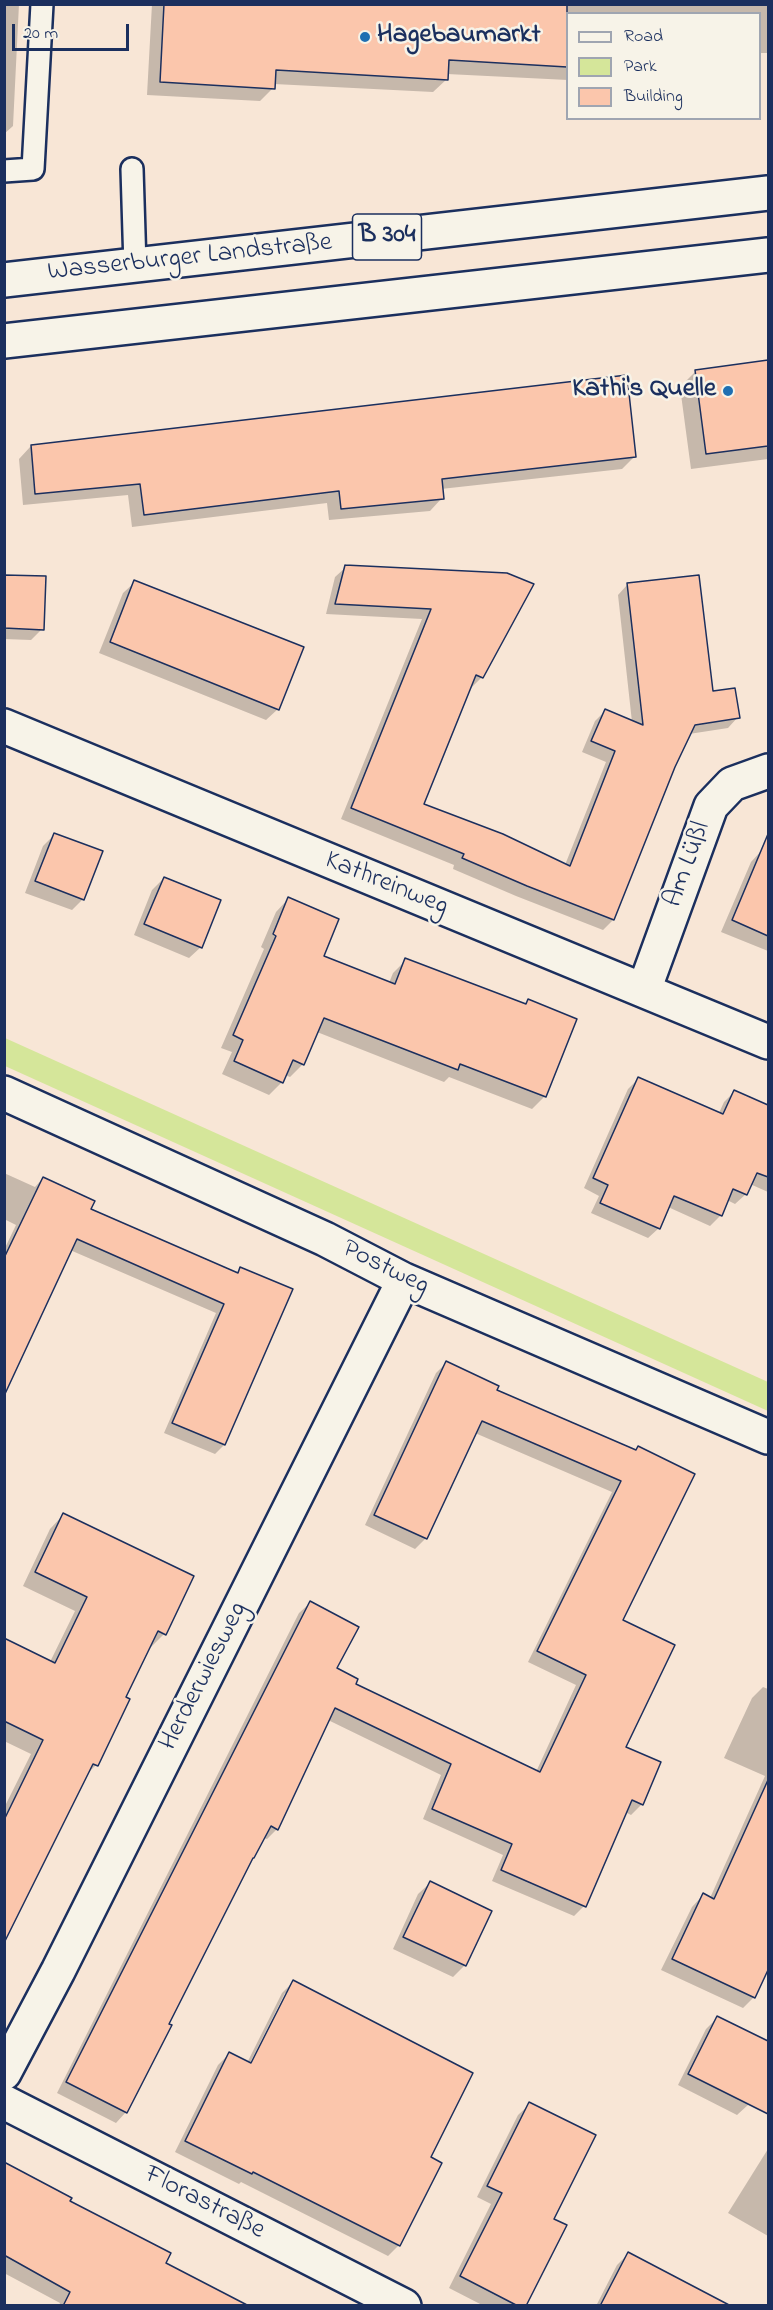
<!DOCTYPE html>
<meta charset="utf-8">
<style>
body{margin:0}
#map{position:relative;width:773px;height:2310px;overflow:hidden;background:#f8e6d6;font-family:"Indie Flower",sans-serif}
canvas{display:block}
.frame{position:absolute;inset:0;border:6px solid #1b2f5e;pointer-events:none}
.legend{position:absolute;left:566px;top:12px;width:195px;height:108px;box-sizing:border-box;background:#f7f3e8;border:2px solid #9fa5b1;margin:0;padding:8px 10px;list-style:none;font-size:18px;color:#1b2f5e}
.legend li{display:flex;align-items:center;gap:12px;height:30px}
.legend b{width:30px;border:2px solid #9fa5b1}
.scale{position:absolute;left:12px;top:24px;width:117px;height:27px;box-sizing:border-box;border:3px solid #1b2f5e;border-top:0;padding-left:8px;font-size:18px;line-height:21px;white-space:nowrap;color:#1b2f5e;-webkit-text-stroke:4px #f7f3e8;paint-order:stroke}
</style>
<div id="map">
<canvas width="773" height="2310"></canvas>
<div class="frame"></div>
<ul class="legend">
<li><b style="height:8px;background:#f7f3e8"></b>Road</li>
<li><b style="height:16px;background:#d5e69a"></b>Park</li>
<li><b style="height:16px;background:#fbc6ac"></b>Building</li>
</ul>
<div class="scale">20 m</div>
</div>
<script>
const g = document.querySelector('canvas').getContext('2d');
g.lineJoin = 'round';
function fill(path, color) {
  g.fillStyle = color;
  g.fill(path, 'evenodd');
}
function shape(rows) {
  const path = new Path2D();
  for (const r of rows) {
    path.moveTo(r[0], r[1]);
    for (let i = 2; i < r.length; i += 2) path.lineTo(r[i], r[i + 1]);
  }
  return path;
}
function strokePath(path, color, width, dash) {
  g.strokeStyle = color;
  g.lineWidth = width;
  g.lineCap = dash ? 'butt' : 'round';
  g.setLineDash(dash || []);
  g.stroke(path);
}
function drawText(font, color, halo, rows, align = 'center') {
  g.font = font + ' "Indie Flower",sans-serif';
  g.lineWidth = 5;
  g.setLineDash([]);
  g.textBaseline = 'middle';
  g.strokeStyle = halo;
  g.fillStyle = color;
  for (const [text, x, y, turn = 0] of rows) {
    g.save();
    g.translate(x, y);
    g.rotate((+turn || 0) * Math.PI / 180);
    g.textAlign = isNaN(turn) ? turn : align;
    if (halo) g.strokeText(text, 0, 0);
    g.fillText(text, 0, 0);
    g.restore();
  }
}
fill(shape([
 [5,1038,768,1382,768,1411,5,1066]
]), '#d5e69a');
fill(shape([
 [4,4,19,4,13,126,4,134],
 [152,4,768,4,768,53,760,53,760,14,568,14,568,80,447,74,447,79,433,92,274,84,273,88,260,101,147,95],
 [768,362,768,459,691,469,680,387,696,371],
 [31,446,635,456,622,469,441,489,442,498,430,511,329,520,327,503,132,527,128,495,23,505,19,459],
 [346,567,507,574,482,677,471,688,469,687,422,805,565,865,606,762,582,752,595,721,605,711,632,722,618,595,628,584,711,693,738,717,728,728,689,734,674,767,613,920,603,930,516,896,453,869,454,865,341,819,422,619,326,614,335,577],
 [4,576,42,629,31,640,4,639],
 [135,582,278,709,266,720,99,653,123,593],
 [54,835,83,899,72,910,25,893,43,846],
 [762,850,768,853,768,951,721,932,751,862],
 [164,878,201,947,189,958,134,935,152,890],
 [288,899,322,957,389,983,393,973,406,960,523,1005,528,1000,575,1019,544,1097,532,1109,449,1077,444,1082,317,1032,303,1064,290,1077,285,1075,282,1082,269,1095,222,1074,232,1052,221,1048,264,949,261,947,276,912],
 [638,1079,719,1113,724,1102,734,1092,768,1106,768,1192,750,1184,746,1194,735,1204,727,1200,721,1215,710,1226,668,1207,659,1228,648,1238,591,1213,599,1196,584,1188,628,1089],
 [4,1173,35,1187,43,1178,89,1209,236,1273,241,1268,291,1290,224,1445,215,1454,164,1433,216,1313,70,1250,4,1361,4,1250,16,1225,4,1219],
 [446,1363,495,1391,635,1451,621,1620,624,1748,642,1804,631,1815,625,1812,584,1906,574,1916,492,1881,503,1855,423,1819,441,1775,328,1720,277,1829,267,1839,263,1838,167,2025,126,2112,116,2123,57,2093,299,1613,310,1603,335,1669,354,1685,536,1772,576,1685,528,1662,612,1492,475,1433,426,1538,415,1549,365,1525,436,1373],
 [63,1515,164,1634,151,1647,149,1646,124,1697,128,1699,96,1765,85,1776,4,1941,4,1808,31,1754,4,1741,4,1640,50,1662,75,1611,23,1586,50,1529],
 [763,1687,768,1689,768,1687,768,1967,754,1997,743,2008,661,1970,692,1907,703,1895,710,1898,765,1776,724,1758,752,1698],
 [430,1883,490,1911,464,1966,453,1977,393,1949,418,1894],
 [293,1982,429,2158,440,2163,399,2245,388,2256,241,2182,239,2184,175,2152,218,2065,229,2054,247,2063,282,1993],
 [285,1993,288,1993,249,2070,247,2069],
 [718,2017,768,2043,768,2064,749,2104,737,2115,678,2085,706,2029],
 [530,2104,551,2219,525,2306,484,2306,449,2288,491,2204,477,2197,518,2115],
 [768,2149,768,2236,728,2213],
 [4,2164,164,2263,214,2306,59,2306,60,2303,4,2273],
 [628,2254,701,2306,596,2306,617,2265]
]), '#0003');
const building = shape([
 [164,4,567,4,567,67,449,60,448,80,276,70,275,89,160,82,164,4],
 [768,360,768,446,706,454,695,370,768,360],
 [627,375,636,457,442,479,444,499,341,509,339,491,144,515,140,484,35,494,31,445,627,375],
 [345,565,507,573,534,584,483,678,476,675,424,804,503,834,570,866,615,751,591,741,605,709,643,725,627,583,699,575,713,691,735,688,740,718,695,725,675,767,614,920,527,886,462,858,464,854,351,808,431,609,335,604,345,565],
 [4,575,46,576,44,630,4,628,4,575],
 [134,580,304,647,279,710,110,642,134,580],
 [54,833,103,851,84,900,35,881,54,833],
 [768,834,768,936,732,920,768,834],
 [164,877,221,900,202,948,144,924,164,877],
 [288,897,339,919,324,956,395,984,405,958,526,1004,528,999,577,1019,546,1097,460,1064,458,1070,324,1018,304,1065,293,1060,283,1083,234,1061,243,1040,233,1035,276,936,273,934,288,897],
 [638,1077,723,1114,734,1090,768,1105,768,1177,757,1173,747,1195,733,1189,722,1216,674,1196,660,1229,600,1203,608,1185,593,1178,638,1077],
 [43,1177,95,1201,91,1209,238,1273,240,1267,293,1289,225,1445,172,1423,224,1304,77,1239,4,1396,4,1258,43,1177],
 [446,1361,499,1386,497,1390,636,1450,638,1446,695,1474,623,1620,675,1645,626,1747,661,1762,643,1805,632,1800,586,1907,501,1870,512,1844,432,1809,451,1764,335,1708,278,1830,271,1826,254,1858,253,1858,169,2024,172,2025,127,2113,66,2082,310,1601,359,1627,337,1668,358,1679,356,1684,540,1772,586,1675,537,1651,621,1481,482,1421,427,1539,374,1515,446,1361],
 [63,1513,194,1576,166,1635,158,1631,126,1697,130,1699,98,1766,93,1764,4,1943,4,1820,43,1740,4,1721,4,1638,55,1663,87,1597,35,1572,63,1513],
 [768,1780,768,1970,755,1998,672,1959,703,1893,714,1899,768,1780],
 [430,1881,492,1911,466,1966,403,1937,430,1881],
 [293,1980,473,2073,431,2157,442,2163,400,2246,253,2172,252,2174,185,2141,229,2052,251,2063,293,1980],
 [717,2016,768,2041,768,2114,688,2074,717,2016],
 [529,2102,596,2135,554,2219,567,2225,526,2306,518,2306,460,2276,502,2193,487,2186,529,2102],
 [4,2162,72,2198,70,2201,171,2253,166,2263,249,2306,63,2306,70,2292,4,2255,4,2162],
 [628,2252,731,2306,600,2306,628,2252]
]);
fill(building, '#fbc6ac');
strokePath(building, '#1b2f5e', 1.5);
const lane = shape([
 [132,169,135,266],
 [4,171,33,169,42,4]
]);
const street = shape([
 [4,726,768,1042],
 [644,990,711,806,732,784,768,771],
 [4,1093,325,1239,404,1280,768,1437],
 [4,2073,58,1971,404,1280]
]);
const secondary = shape([
 [4,2102,404,2306]
]);
const primary = shape([
 [4,280,768,193],
 [4,341,768,255]
]);
strokePath(lane, '#1b2f5e', 26);
strokePath(street, '#1b2f5e', 38);
strokePath(secondary, '#1b2f5e', 38);
strokePath(primary, '#1b2f5e', 38);
strokePath(lane, '#f7f3e8', 21);
strokePath(street, '#f7f3e8', 33);
strokePath(secondary, '#f7f3e8', 33);
strokePath(primary, '#f7f3e8', 33);
for (const [x, y, r, color] of [
 [365,37,6,"#1f6fb2"],
 [728,391,6,"#1f6fb2"]
]) {
  const dot = new Path2D();
  dot.arc(x, y, r, 0, 2 * Math.PI);
  g.fillStyle = color;
  g.fill(dot);
  strokePath(dot, '#f7f3e8', 2);
}
for (const [x, y, w] of [
 [387,237,69]
]) {
  const box = new Path2D();
  box.roundRect(x - w / 2, y - 23, w, 46, 4.5);
  g.fillStyle = '#f7f3e8';
  g.fill(box);
  strokePath(box, '#1b2f5e', 1.5);
}
drawText('bold 26px', '#1b2f5e', null, [
 ["B 304",387,237]
]);
drawText('bold 27px', '#1b2f5e', '#f7f3e8', [
 ["Hagebaumarkt",377,37],
 ["Kathi's Quelle",716,391,"right"]
], 'left');
drawText('27px', '#1b2f5e', '#f7f3e8', [
 ["Wasserburger Landstraße",190,259,-6],
 ["Am Lüßl",689,865,-70],
 ["Kathreinweg",386,885,22],
 ["Postweg",385,1269,26],
 ["Herderwiesweg",205,1677,-63],
 ["Florastraße",204,2204,27]
]);
</script>
